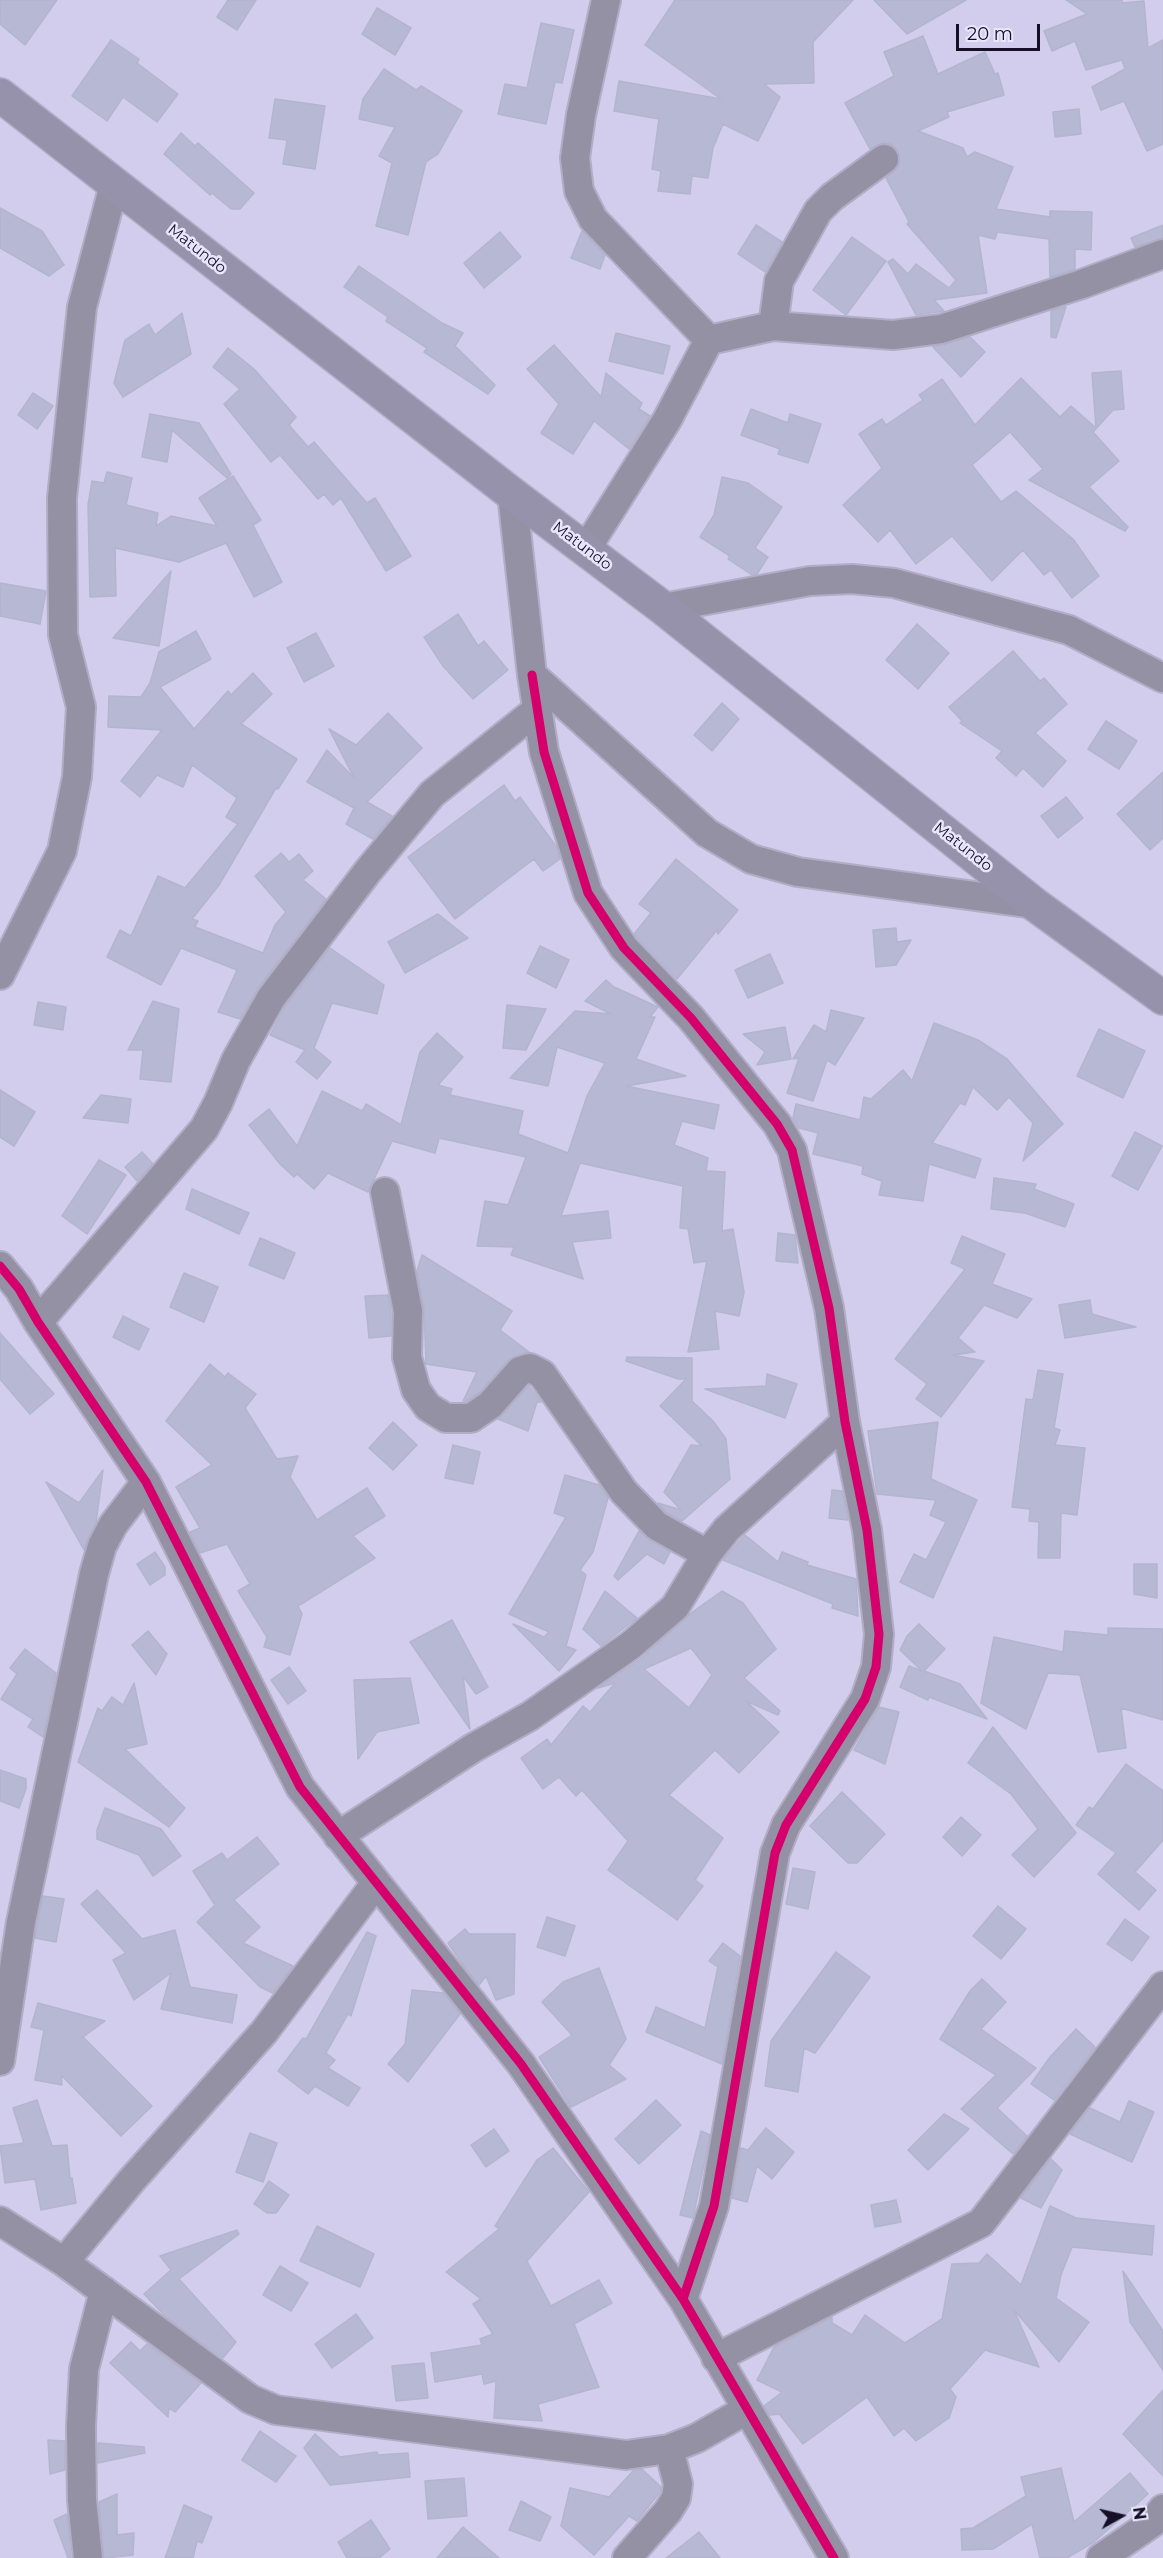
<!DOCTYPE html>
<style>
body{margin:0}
#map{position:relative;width:1163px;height:2558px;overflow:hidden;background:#d2cdec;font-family:Montserrat,sans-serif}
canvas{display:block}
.north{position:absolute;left:1091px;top:2486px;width:60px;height:60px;-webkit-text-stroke:4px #e9e6fc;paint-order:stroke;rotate:82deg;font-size:16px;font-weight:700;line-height:24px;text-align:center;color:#150f28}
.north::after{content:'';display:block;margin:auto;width:21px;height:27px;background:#150f28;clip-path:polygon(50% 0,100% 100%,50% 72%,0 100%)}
.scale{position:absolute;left:956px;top:24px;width:84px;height:27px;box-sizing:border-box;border:3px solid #150f28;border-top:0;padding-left:8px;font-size:18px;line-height:21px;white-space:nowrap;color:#150f28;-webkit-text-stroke:4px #e9e6fc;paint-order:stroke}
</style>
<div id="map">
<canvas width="1163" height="2558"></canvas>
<div class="north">N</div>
<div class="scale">20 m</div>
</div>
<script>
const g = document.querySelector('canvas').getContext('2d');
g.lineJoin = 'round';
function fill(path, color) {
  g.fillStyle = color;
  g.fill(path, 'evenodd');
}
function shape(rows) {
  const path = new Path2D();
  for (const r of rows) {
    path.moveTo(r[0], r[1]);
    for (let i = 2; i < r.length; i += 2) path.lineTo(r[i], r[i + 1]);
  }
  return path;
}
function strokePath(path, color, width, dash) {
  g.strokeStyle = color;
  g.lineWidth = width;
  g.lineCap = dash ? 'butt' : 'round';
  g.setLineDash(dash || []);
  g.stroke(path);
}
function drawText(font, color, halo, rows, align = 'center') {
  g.font = font + ' Montserrat,sans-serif';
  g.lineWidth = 5;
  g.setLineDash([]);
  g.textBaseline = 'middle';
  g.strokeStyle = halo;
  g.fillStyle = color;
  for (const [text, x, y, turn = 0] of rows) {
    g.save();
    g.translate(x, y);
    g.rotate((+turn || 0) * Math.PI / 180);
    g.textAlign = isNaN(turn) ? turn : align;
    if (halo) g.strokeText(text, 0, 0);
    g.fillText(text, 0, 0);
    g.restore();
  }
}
const building = shape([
 [0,0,57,0,25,45,0,24,0,0],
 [228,0,256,0,237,30,217,17,228,0],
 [675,0,853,0,813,42,814,83,764,84,780,97,758,141,723,124,713,148,708,178,692,176,690,194,658,191,661,171,652,169,659,119,614,111,619,81,721,99,645,45,675,0],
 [874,0,966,0,907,34,874,0],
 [1066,0,1122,0,1122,3,1144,1,1148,48,1163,40,1163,144,1147,151,1124,101,1101,110,1092,87,1125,69,1122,60,1086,70,1075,41,1052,51,1044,31,1087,14,1066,0],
 [377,8,411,28,395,55,362,34,377,8],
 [541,23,574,30,562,83,555,82,546,124,498,114,505,84,527,88,541,23],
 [923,36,938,74,985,52,995,74,998,73,1004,95,947,112,949,117,918,131,963,148,967,157,975,152,1013,167,996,209,1050,217,1050,211,1092,212,1091,250,1075,249,1075,269,1050,277,1049,239,997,232,995,239,978,235,987,293,934,300,944,311,916,315,888,262,893,259,908,274,916,264,949,288,956,280,907,224,909,222,886,178,899,165,898,150,891,144,883,143,870,149,845,103,894,76,884,52,923,36],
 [111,40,139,59,137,63,178,94,157,122,123,97,107,121,72,96,111,40],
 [384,69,416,90,421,86,462,111,438,154,426,162,408,235,376,226,392,163,379,156,395,127,359,119,363,99,384,69],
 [275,99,325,106,315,169,283,164,287,140,269,138,275,99],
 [1079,109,1081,134,1055,137,1053,112,1079,109],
 [181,133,195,146,198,143,254,193,240,209,231,209,212,193,210,195,164,154,181,133],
 [0,208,42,231,64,265,49,276,0,248,0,208],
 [756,225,782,242,765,272,738,254,756,225],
 [1163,225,1163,238,1135,247,1131,238,1163,225],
 [582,231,605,255,600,269,571,258,582,231],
 [500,232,521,257,484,288,464,263,500,232],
 [852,237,886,261,846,315,813,290,852,237],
 [359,266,442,323,463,333,455,346,495,385,488,394,424,352,427,348,386,321,388,317,344,287,359,266],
 [1066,307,1056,338,1051,337,1051,311,1066,307],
 [182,313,191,354,123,397,114,383,125,340,149,324,155,335,182,313],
 [616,333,670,346,663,374,609,361,616,333],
 [970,337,985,352,961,377,933,347,970,337],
 [554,345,601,397,606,373,642,403,639,409,650,416,629,449,594,421,573,454,541,433,559,404,527,369,554,345],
 [228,348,254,369,296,417,289,425,308,447,314,442,367,503,375,498,411,556,386,571,341,498,333,505,324,494,318,499,280,455,271,462,224,404,240,389,213,367,228,348],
 [1121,371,1124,409,1113,410,1093,432,1119,461,1089,487,1128,527,1125,531,1029,480,1043,469,1010,432,972,465,1001,502,1016,491,1073,539,1099,576,1072,598,1051,570,1044,575,1023,550,992,581,952,536,916,564,890,530,878,542,843,505,882,468,859,434,882,419,886,425,923,400,919,395,942,379,975,425,1021,378,1060,417,1071,406,1096,428,1092,373,1121,371],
 [33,393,53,406,37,429,18,415,33,393],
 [751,409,788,423,790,414,821,424,808,463,778,454,780,449,741,435,751,409],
 [150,414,199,423,231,474,227,478,172,430,167,462,142,457,150,414],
 [107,472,132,478,126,505,158,513,156,526,171,516,217,526,199,498,233,476,261,520,253,525,282,582,254,597,226,543,179,562,115,548,116,596,90,597,88,505,92,481,104,483,107,472],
 [722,477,748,483,782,507,755,548,768,557,757,574,752,575,728,559,730,556,700,537,714,515,722,477],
 [171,571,159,646,113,638,171,571],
 [0,583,46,591,40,624,0,616,0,583],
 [458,614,478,646,484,641,508,670,473,699,443,666,424,637,458,614],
 [917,624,949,653,918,689,886,660,917,624],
 [196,631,211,659,160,687,194,729,228,691,231,695,253,673,272,694,241,724,297,759,278,789,276,788,219,885,192,919,198,921,195,927,263,953,275,925,286,912,255,876,281,853,289,862,299,854,313,871,303,880,326,899,258,988,240,1019,218,1012,237,970,181,948,161,985,107,957,120,930,131,936,158,876,185,888,238,824,226,817,237,798,192,765,183,787,157,775,140,797,121,781,162,730,108,727,109,696,141,697,150,683,159,652,196,631],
 [316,633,334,666,304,682,287,648,316,633],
 [1013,651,1040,681,1044,678,1067,704,1035,733,1066,761,1043,787,1023,768,1016,776,996,758,1002,751,960,723,962,721,949,707,1013,651],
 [722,703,739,719,712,751,694,735,722,703],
 [388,713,422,748,367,802,392,816,373,839,346,824,354,808,307,782,327,750,354,778,329,729,356,745,388,713],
 [1106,721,1137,741,1119,769,1088,749,1106,721],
 [1163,772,1163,838,1150,850,1117,814,1163,772],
 [504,785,515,801,520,797,556,846,560,859,543,871,534,859,455,919,408,857,504,785],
 [1066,797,1083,818,1058,838,1041,816,1066,797],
 [676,859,738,910,718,934,717,930,677,979,634,934,651,913,639,904,676,859],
 [438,914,468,938,405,973,388,942,438,914],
 [896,928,897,942,911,940,896,965,876,967,873,930,896,928],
 [540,946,569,960,556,988,527,973,540,946],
 [330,948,384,985,377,1014,332,1003,314,1048,331,1062,317,1079,296,1062,305,1050,270,1035,285,1007,330,948],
 [770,954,783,983,748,998,735,970,770,954],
 [606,980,614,987,658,1007,650,1017,655,1017,636,1059,686,1076,626,1086,719,1105,714,1129,682,1121,674,1145,708,1158,706,1171,725,1172,722,1231,733,1229,744,1292,739,1316,715,1311,719,1349,688,1352,707,1261,694,1263,688,1229,680,1228,683,1186,580,1163,561,1216,608,1211,611,1238,572,1242,583,1279,511,1255,514,1247,477,1246,485,1201,508,1205,526,1157,439,1138,435,1153,392,1141,368,1192,328,1173,314,1189,297,1174,294,1177,280,1164,249,1125,269,1109,297,1146,322,1091,362,1111,366,1104,401,1125,420,1052,437,1033,463,1057,438,1085,452,1089,450,1095,523,1111,518,1134,568,1153,587,1096,605,1063,557,1047,548,1086,510,1078,575,1011,611,1014,585,1001,606,980],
 [153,1001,179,1009,171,1082,140,1079,143,1050,128,1050,153,1001],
 [38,1002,66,1007,63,1030,34,1025,38,1002],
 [507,1005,546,1009,526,1050,503,1048,507,1005],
 [831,1010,864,1018,835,1065,827,1060,813,1101,787,1093,799,1058,793,1059,814,1025,826,1032,831,1010],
 [934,1023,978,1040,1007,1059,1063,1124,1023,1161,1033,1123,1009,1097,997,1110,973,1087,965,1105,960,1103,932,1143,981,1159,975,1178,929,1164,923,1201,879,1195,882,1181,862,1174,863,1166,813,1154,818,1133,799,1128,793,1118,796,1104,860,1120,864,1097,871,1099,903,1070,912,1081,934,1023],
 [785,1027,791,1059,757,1065,765,1052,743,1034,785,1027],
 [1099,1029,1145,1051,1123,1098,1077,1076,1099,1029],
 [0,1090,35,1112,14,1146,0,1137,0,1090],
 [101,1095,131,1099,128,1123,83,1118,101,1095],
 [1135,1132,1162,1146,1138,1190,1112,1176,1135,1132],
 [142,1152,153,1164,137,1181,125,1167,142,1152],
 [99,1160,126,1175,87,1234,62,1216,99,1160],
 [994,1178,1036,1184,1034,1189,1074,1204,1065,1227,1025,1213,991,1209,994,1178],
 [192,1189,249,1213,239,1234,186,1209,192,1189],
 [778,1233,795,1235,798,1263,776,1261,778,1233],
 [962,1236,1005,1254,992,1284,1032,1299,1017,1318,984,1305,958,1338,975,1352,953,1355,984,1361,941,1417,916,1399,927,1384,895,1359,965,1269,951,1263,962,1236],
 [260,1238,295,1253,284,1279,249,1265,260,1238],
 [422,1255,512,1311,500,1330,529,1352,508,1360,479,1393,466,1401,463,1401,477,1372,426,1364,424,1308,417,1271,422,1255],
 [184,1273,218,1287,204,1322,170,1307,184,1273],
 [388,1295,391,1312,391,1336,369,1338,365,1296,388,1295],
 [1090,1300,1092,1314,1136,1327,1065,1338,1059,1305,1090,1300],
 [123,1316,149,1329,139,1350,113,1337,123,1316],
 [0,1333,54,1394,30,1414,0,1379,0,1333],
 [627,1357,692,1358,692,1401,713,1421,726,1439,730,1479,682,1521,667,1513,658,1503,681,1510,664,1492,691,1445,702,1446,660,1406,686,1379,678,1379,626,1361,627,1357],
 [210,1364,225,1377,228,1373,256,1394,245,1408,277,1459,298,1456,290,1477,317,1520,367,1488,385,1516,353,1536,375,1558,298,1606,302,1614,290,1655,264,1647,267,1637,238,1591,250,1584,227,1544,200,1553,190,1532,200,1528,176,1487,212,1465,166,1421,210,1364],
 [1038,1370,1063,1374,1054,1428,1060,1430,1055,1445,1085,1448,1077,1515,1061,1513,1060,1558,1038,1558,1039,1522,1029,1521,1030,1509,1012,1507,1026,1399,1033,1400,1038,1370],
 [767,1374,797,1384,785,1418,705,1389,766,1386,767,1374],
 [529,1386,541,1402,537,1402,528,1431,498,1419,529,1386],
 [393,1422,417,1445,393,1470,369,1448,393,1422],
 [938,1422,931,1479,977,1500,933,1598,900,1582,914,1554,926,1560,946,1522,930,1515,936,1500,877,1494,868,1431,938,1422],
 [453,1445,480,1452,473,1484,445,1478,453,1445],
 [103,1470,96,1523,84,1550,46,1482,79,1503,103,1470],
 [565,1475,599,1485,608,1498,593,1552,580,1570,586,1575,566,1646,576,1650,559,1671,513,1624,544,1637,549,1632,509,1614,566,1517,554,1513,565,1475],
 [832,1490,842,1491,848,1520,829,1518,832,1490],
 [639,1531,670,1552,664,1564,647,1554,618,1580,614,1576,639,1531],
 [745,1535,778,1562,782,1552,808,1562,807,1565,856,1579,858,1616,832,1608,833,1604,723,1560,745,1535],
 [155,1552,165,1567,165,1575,150,1585,137,1564,155,1552],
 [1134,1564,1157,1564,1157,1598,1134,1594,1134,1564],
 [605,1591,637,1618,601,1646,583,1629,605,1591],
 [722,1591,743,1603,776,1649,744,1678,780,1711,778,1715,746,1701,779,1732,739,1773,715,1750,669,1795,723,1838,695,1880,703,1886,677,1920,608,1870,628,1841,582,1790,576,1796,559,1777,543,1789,521,1758,547,1739,551,1745,583,1706,590,1712,615,1683,598,1688,642,1658,691,1613,722,1591],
 [691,1648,712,1675,689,1708,644,1669,691,1648],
 [452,1620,488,1687,476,1694,463,1676,470,1729,410,1642,452,1620],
 [919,1624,945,1649,924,1671,960,1684,987,1719,929,1697,928,1700,900,1687,909,1666,922,1671,900,1650,907,1636,919,1624],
 [1108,1628,1163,1629,1163,1720,1121,1708,1126,1748,1098,1752,1080,1675,1048,1673,1026,1729,981,1703,994,1637,1063,1652,1065,1631,1108,1635,1108,1628],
 [148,1631,167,1654,156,1675,132,1645,148,1631],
 [25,1649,56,1673,43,1737,28,1727,33,1719,1,1699,17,1674,10,1668,25,1649],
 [289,1667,306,1691,288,1704,271,1680,289,1667],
 [410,1678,419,1723,377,1732,358,1759,354,1680,410,1678],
 [134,1683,147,1744,125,1749,185,1808,169,1827,78,1762,98,1708,102,1711,112,1697,123,1705,134,1683],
 [879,1707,899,1712,885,1764,854,1750,879,1707],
 [993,1727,1076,1833,1034,1877,1012,1855,1038,1829,1011,1794,968,1763,993,1727],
 [1126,1764,1163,1791,1163,1840,1135,1872,1156,1890,1139,1910,1098,1874,1116,1853,1076,1825,1089,1807,1093,1809,1126,1764],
 [0,1770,26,1779,26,1789,19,1808,0,1801,0,1770],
 [842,1792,885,1834,857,1863,848,1863,810,1826,842,1792],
 [105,1808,161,1829,181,1856,153,1876,139,1855,97,1839,97,1830,105,1808],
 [961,1817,981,1835,962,1856,943,1837,961,1817],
 [257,1837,279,1864,234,1900,260,1927,243,1943,293,1966,273,1993,260,1987,197,1922,215,1905,193,1871,222,1853,227,1860,257,1837],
 [793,1868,815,1872,808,1909,786,1904,793,1868],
 [97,1890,142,1939,175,1930,190,1987,237,1995,232,2023,161,2009,171,1973,134,2000,113,1960,126,1953,81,1904,97,1890],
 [43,1896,64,1899,56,1942,35,1938,43,1896],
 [998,1906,1026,1929,1001,1959,973,1936,998,1906],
 [547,1917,575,1926,565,1956,537,1947,547,1917],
 [1125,1919,1149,1937,1132,1961,1107,1944,1125,1919],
 [465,1929,469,1934,515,1934,514,1994,496,2000,486,1976,479,1985,464,1966,448,1943,465,1929],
 [367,1932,376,1936,351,2016,348,2014,326,2053,335,2060,328,2068,360,2088,348,2106,315,2086,308,2094,278,2071,303,2038,306,2039,367,1932],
 [723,1943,740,1956,722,2064,646,2032,656,2007,705,2028,718,1967,709,1961,723,1943],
 [836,1952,870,1977,815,2053,804,2048,798,2092,765,2086,771,2041,836,1952],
 [599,1968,626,2039,609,2065,626,2079,571,2107,539,2057,572,2035,542,2002,563,1982,599,1968],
 [982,1979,1006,2002,981,2029,1036,2068,997,2108,1027,2136,1013,2154,961,2109,996,2075,940,2039,970,1991,982,1979],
 [412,1990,444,1993,460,2014,408,2082,388,2064,405,2044,412,1990],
 [38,2003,105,2021,83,2037,152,2106,121,2136,61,2075,62,2085,35,2080,44,2030,31,2027,38,2003],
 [1076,2029,1095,2047,1054,2100,1031,2084,1050,2057,1076,2029],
 [37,2100,52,2146,67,2145,70,2178,72,2178,76,2203,41,2210,35,2179,5,2183,0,2146,24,2143,13,2108,37,2100],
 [656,2100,681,2125,639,2164,615,2139,656,2100],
 [1129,2101,1154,2112,1132,2162,1070,2134,1090,2108,1120,2122,1129,2101],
 [944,2114,969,2129,928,2170,908,2150,944,2114],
 [766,2128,794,2152,772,2179,757,2166,747,2202,732,2198,741,2148,748,2150,766,2128],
 [494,2129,509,2151,486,2167,471,2145,494,2129],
 [701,2131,710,2135,693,2218,680,2215,701,2131],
 [250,2133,277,2143,263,2182,236,2172,250,2133],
 [553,2148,589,2192,527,2261,551,2306,599,2280,612,2303,574,2324,599,2387,538,2404,542,2421,494,2418,496,2381,484,2384,482,2374,435,2382,431,2353,482,2345,480,2339,493,2334,473,2304,481,2299,446,2272,499,2229,495,2226,537,2160,553,2148],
 [1051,2159,1062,2170,1041,2208,1021,2198,1051,2159],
 [269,2181,289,2195,276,2213,267,2213,254,2204,269,2181],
 [896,2200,901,2222,875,2227,871,2205,896,2200],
 [1050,2206,1076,2218,1154,2226,1152,2255,1072,2247,1061,2275,1056,2298,1089,2322,1059,2362,1014,2310,1039,2367,985,2350,950,2389,956,2397,949,2418,916,2441,904,2428,894,2436,867,2397,803,2444,780,2415,782,2414,770,2415,764,2406,782,2392,757,2380,774,2347,832,2317,832,2323,852,2335,865,2315,905,2343,942,2319,952,2264,979,2263,987,2254,1021,2285,1050,2206],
 [317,2226,374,2254,360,2287,300,2261,317,2226],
 [237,2230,239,2234,179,2279,236,2342,223,2358,165,2316,144,2294,171,2270,160,2256,237,2230],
 [280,2266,308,2283,291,2311,263,2295,280,2266],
 [1123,2271,1163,2331,1163,2370,1130,2322,1123,2271],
 [356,2314,373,2338,332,2368,315,2344,356,2314],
 [131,2342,140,2351,147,2344,201,2383,175,2412,169,2408,168,2417,110,2363,131,2342],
 [424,2363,428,2398,396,2401,392,2366,424,2363],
 [1163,2390,1163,2476,1123,2434,1163,2390],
 [260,2431,296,2456,276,2482,242,2460,260,2431],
 [315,2434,340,2457,377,2452,378,2455,408,2453,410,2477,330,2485,304,2448,315,2434],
 [48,2440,65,2441,65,2470,50,2474,48,2440],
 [98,2443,144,2447,145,2453,98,2463,98,2443],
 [1061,2468,1074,2522,1130,2473,1148,2494,1094,2542,1067,2558,1040,2558,1032,2524,993,2549,962,2550,961,2529,973,2528,1026,2496,1021,2477,1061,2468],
 [642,2469,661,2487,660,2492,637,2521,629,2516,594,2555,561,2526,570,2488,609,2497,633,2471,642,2469],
 [464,2478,467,2516,428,2519,425,2481,464,2478],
 [117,2494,117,2535,134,2533,133,2555,104,2558,99,2502,117,2494],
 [521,2501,551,2517,540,2541,509,2530,521,2501],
 [184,2505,212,2517,202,2543,197,2541,193,2558,165,2558,184,2505],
 [67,2514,71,2558,68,2558,54,2520,67,2514],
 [371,2520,390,2549,379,2558,347,2558,338,2542,371,2520],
 [463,2527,499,2558,437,2558,463,2527],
 [699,2532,720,2558,666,2558,699,2532]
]);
fill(building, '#b7b8d3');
strokePath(building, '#b3b4ce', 1.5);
const minor = shape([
 [606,0,581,115,575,158,579,191,593,219,709,340],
 [773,326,779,281,818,211,832,197,884,159],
 [512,494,532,675,707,833,751,859,798,872,1034,904],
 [586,549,667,420,709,340,773,326,893,335,941,329,1082,284,1163,254],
 [663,608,810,581,852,579,894,583,1069,630,1163,678],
 [532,675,544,752,588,893,624,948,691,1018,777,1124,792,1150,829,1308,845,1422,867,1530,879,1634,876,1667,865,1699,786,1825,775,1853,714,2206,683,2299],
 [0,975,62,851,77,777,81,707,63,635,62,498,82,307,114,185],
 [385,1192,408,1311,407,1357,416,1390,428,1407,446,1418,471,1418,490,1405,520,1371,530,1368,542,1374,624,1492,657,1526,707,1554],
 [0,1266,19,1289,38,1322,146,1482,300,1787,521,2064,683,2299,834,2558],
 [38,1322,204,1129,218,1103,236,1060,271,998,368,871,432,794,538,709],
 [338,1836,473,1748,530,1716,631,1645,675,1607,707,1554,727,1529,845,1422],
 [0,2061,21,1922,94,1574,102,1546,113,1525,146,1482],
 [0,2221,64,2262,250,2399,276,2410,626,2455,669,2449,697,2438,746,2410],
 [64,2262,131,2181,264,2032,376,1883],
 [716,2358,981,2223,1163,1986],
 [88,2558,82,2500,81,2426,84,2369,104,2291],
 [627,2558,668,2511,676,2498,678,2484,669,2449],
 [1101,2558,1152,2523,1163,2509]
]);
const primary = shape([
 [0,95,512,494,663,608,1034,904,1163,998]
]);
strokePath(minor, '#b2adc6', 32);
strokePath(primary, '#b2adc6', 36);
strokePath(minor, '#9491a4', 28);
strokePath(primary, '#9792ac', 33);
strokePath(shape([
 [532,675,544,752,588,893,624,948,691,1018,777,1124,792,1150,829,1308,845,1422,867,1530,879,1634,876,1667,865,1699,786,1825,775,1853,714,2206,683,2299],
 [0,1266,19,1289,38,1322,146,1482,300,1787,521,2064,683,2299,834,2558]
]), '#d6006c', 9);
drawText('15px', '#150f28', '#e9e6fc', [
 ["Matundo",197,249,38],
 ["Matundo",582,546,37],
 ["Matundo",963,847,38]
]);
</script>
